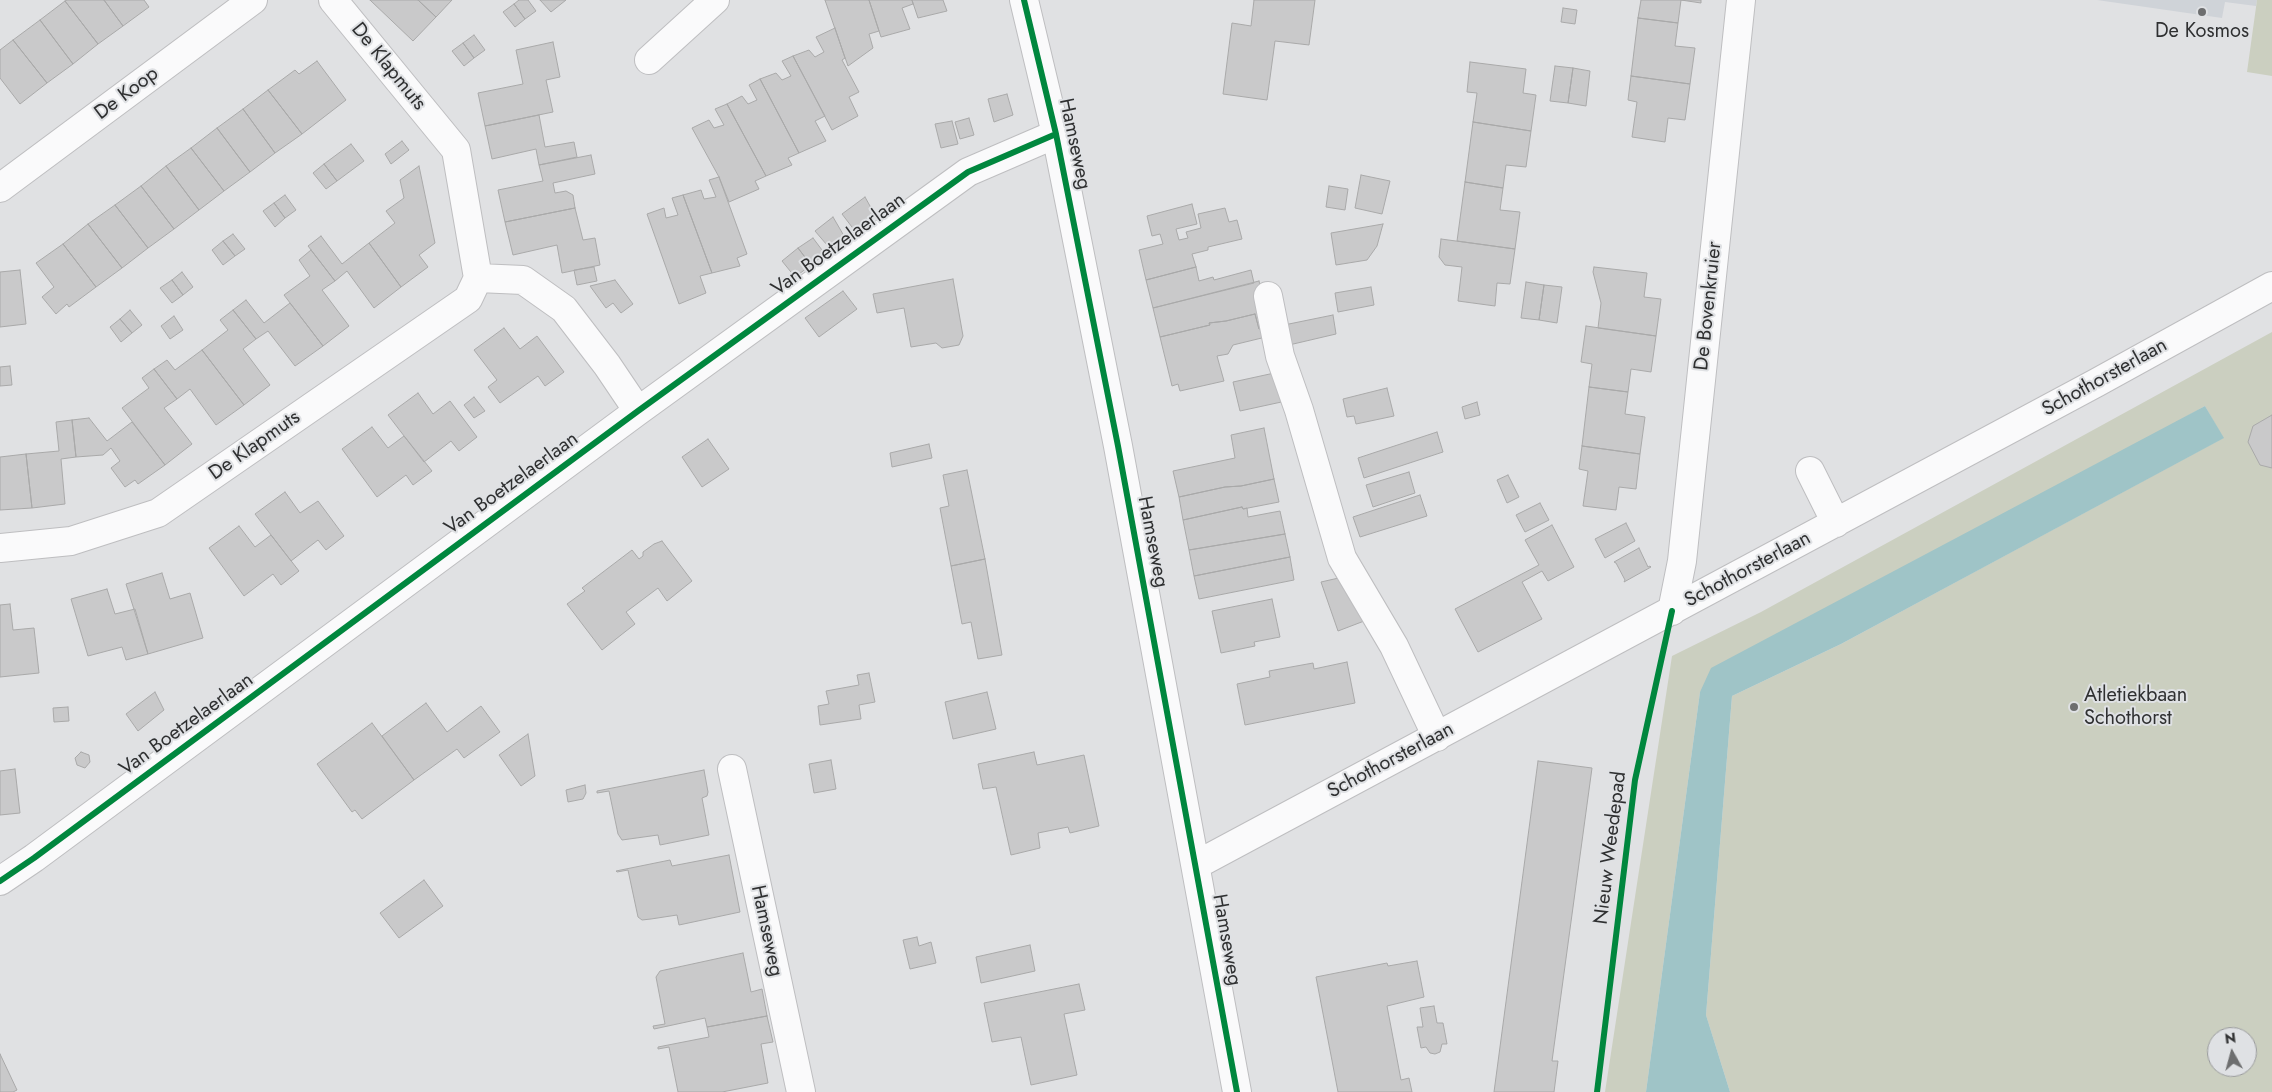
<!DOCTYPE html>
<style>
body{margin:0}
#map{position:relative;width:2272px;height:1092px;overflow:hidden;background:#e0e1e3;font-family:Jost,sans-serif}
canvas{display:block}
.north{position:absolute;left:2207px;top:1027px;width:50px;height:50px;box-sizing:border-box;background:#dfe1e4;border:1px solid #999a9c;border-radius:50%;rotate:353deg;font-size:14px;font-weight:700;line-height:20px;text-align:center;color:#2f3031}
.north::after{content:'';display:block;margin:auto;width:18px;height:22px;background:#6d6e6f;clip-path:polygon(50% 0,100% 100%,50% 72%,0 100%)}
</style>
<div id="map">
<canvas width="2272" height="1092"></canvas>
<div class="north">N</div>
</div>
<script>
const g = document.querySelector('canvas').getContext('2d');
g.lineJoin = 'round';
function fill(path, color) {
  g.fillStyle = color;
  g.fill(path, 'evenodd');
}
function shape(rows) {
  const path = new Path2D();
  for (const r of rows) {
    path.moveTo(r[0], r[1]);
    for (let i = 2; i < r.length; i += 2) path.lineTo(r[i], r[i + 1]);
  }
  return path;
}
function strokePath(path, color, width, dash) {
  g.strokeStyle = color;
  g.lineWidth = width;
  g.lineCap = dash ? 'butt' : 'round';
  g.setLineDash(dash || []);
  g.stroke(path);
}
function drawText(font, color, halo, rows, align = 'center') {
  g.font = font + ' Jost,sans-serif';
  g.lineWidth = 4;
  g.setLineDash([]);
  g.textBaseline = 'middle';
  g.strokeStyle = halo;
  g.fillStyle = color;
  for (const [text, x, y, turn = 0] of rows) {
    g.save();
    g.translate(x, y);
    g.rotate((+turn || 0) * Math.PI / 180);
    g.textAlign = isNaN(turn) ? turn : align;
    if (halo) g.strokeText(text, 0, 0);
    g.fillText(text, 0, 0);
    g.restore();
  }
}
fill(shape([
 [2097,0,2257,0,2256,6,2225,2,2222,18]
]), '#cfd3d8');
fill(shape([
 [2257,0,2272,0,2272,76,2247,72],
 [2272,332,2272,1092,1730,1092,1706,1015,1732,696,1841,644,2223,438,2205,406,1700,692,1646,1092,1605,1092,1672,656,1761,612],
 [2217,1037,2247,1037,2247,1067,2217,1067]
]), '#cbcfc0');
fill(shape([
 [2205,406,2224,438,1841,644,1732,696,1706,1015,1730,1092,1646,1092,1700,692,1711,668]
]), '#9fc4c7');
const building = shape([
 [67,0,104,0,123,26,98,44,65,1,67,0],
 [104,0,144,0,149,7,123,26,104,0],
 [370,0,418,0,436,17,413,41,370,0],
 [418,0,452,0,436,17,418,0],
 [519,0,528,0,536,11,525,19,514,4,519,0],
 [540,0,566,0,551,12,540,0],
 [825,0,869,0,879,31,869,34,873,48,848,66,825,0],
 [869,0,912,0,913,4,902,8,910,29,881,37,869,0],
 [912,0,943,0,947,11,918,18,912,0],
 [1254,0,1315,0,1309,45,1275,41,1267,100,1223,94,1232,23,1251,26,1254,0],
 [1641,0,1701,0,1701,3,1681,0,1678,23,1638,18,1641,0],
 [65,1,98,44,73,64,40,20,65,1],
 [514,4,525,19,515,27,503,12,514,4],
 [1563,8,1577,10,1575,24,1561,22,1563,8],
 [1638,18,1678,23,1675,46,1695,48,1690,84,1631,76,1638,18],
 [40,20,73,64,47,83,13,40,40,20],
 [835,28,845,58,842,60,859,92,849,97,858,116,832,130,793,56,809,50,815,57,824,52,816,37,835,28],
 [474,35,485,50,474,58,463,43,474,35],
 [13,40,47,83,20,104,0,78,0,50,13,40],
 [553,42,560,77,546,80,553,112,485,126,478,93,523,84,516,50,553,42],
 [463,43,474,58,464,66,452,51,463,43],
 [793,56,825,116,815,121,826,141,799,153,760,79,776,73,782,80,791,76,782,61,793,56],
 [317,61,346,100,302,134,268,90,295,70,299,74,317,61],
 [1470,62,1526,69,1523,93,1536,95,1531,131,1473,122,1477,93,1467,92,1470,62],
 [1555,66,1573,68,1568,103,1550,101,1555,66],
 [1573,68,1590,71,1586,106,1568,103,1573,68],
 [1631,76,1690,84,1685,120,1668,118,1665,142,1632,137,1637,102,1628,100,1631,76],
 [760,79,799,153,788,158,792,165,766,176,727,104,742,96,748,104,757,100,749,85,760,79],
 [268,90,302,134,275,153,243,109,268,90],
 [1007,94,1013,115,994,122,988,99,1007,94],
 [727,104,766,176,755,181,759,189,729,202,719,177,692,128,709,120,714,128,724,125,715,109,727,104],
 [243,109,275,153,250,172,217,128,243,109],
 [539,115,545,147,574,142,577,157,539,165,536,149,492,159,485,126,539,115],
 [969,118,974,135,960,139,955,122,969,118],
 [952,121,958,144,941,148,935,124,952,121],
 [1473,122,1531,131,1526,167,1506,165,1503,188,1465,182,1473,122],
 [217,128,250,172,224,191,191,148,217,128],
 [402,141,409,150,391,164,385,154,402,141],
 [351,144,364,161,337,181,324,164,351,144],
 [191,148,224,191,199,210,166,166,191,148],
 [591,155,595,174,553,183,555,193,566,191,573,195,575,208,505,222,498,190,543,181,539,165,591,155],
 [324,164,337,181,326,189,313,173,324,164],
 [166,166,199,210,174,229,141,186,166,166],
 [419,166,435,243,419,255,428,267,401,287,369,243,395,223,386,211,404,198,400,180,419,166],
 [1361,175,1390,181,1382,214,1355,208,1361,175],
 [719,177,747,254,737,258,740,266,712,273,683,195,701,190,704,199,716,197,709,180,719,177],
 [1465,182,1503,188,1500,210,1520,212,1515,249,1457,241,1465,182],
 [141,186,174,229,148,248,115,205,141,186],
 [1329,186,1348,189,1345,210,1326,207,1329,186],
 [285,195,296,210,285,218,274,203,285,195],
 [683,195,712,273,700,276,706,293,679,304,647,214,664,208,666,218,678,215,672,198,683,195],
 [865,197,875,215,855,231,842,214,865,197],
 [274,203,285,218,275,227,263,211,274,203],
 [1192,204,1197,224,1176,229,1179,240,1188,238,1186,232,1201,228,1198,214,1225,208,1229,222,1237,220,1242,239,1208,247,1208,250,1192,254,1196,267,1146,280,1139,250,1163,244,1160,234,1152,236,1147,216,1192,204],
 [115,205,148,248,122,268,88,224,115,205],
 [575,208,583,240,595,238,600,265,562,273,557,245,513,255,505,222,575,208],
 [833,217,847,241,833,252,815,231,833,217],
 [88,224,122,268,96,287,63,244,88,224],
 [1383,224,1377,246,1367,260,1336,265,1331,233,1383,224],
 [233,234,245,249,235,256,223,241,233,234],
 [321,236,342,264,369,243,401,287,374,308,347,271,335,281,308,246,321,236],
 [813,238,825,254,811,265,798,248,813,238],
 [1441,239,1515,249,1510,284,1497,283,1495,306,1458,301,1462,267,1445,265,1439,257,1441,239],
 [223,241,235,256,223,265,212,250,223,241],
 [63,244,96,287,69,307,67,304,56,314,42,297,54,287,36,263,63,244],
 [798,248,811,265,795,277,782,261,798,248],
 [311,250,335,281,322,290,349,326,323,346,284,295,310,276,299,260,311,250],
 [594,267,597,281,577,285,574,270,594,267],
 [1196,267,1199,281,1213,277,1214,280,1251,270,1254,283,1153,308,1146,280,1196,267],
 [1594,267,1647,273,1644,297,1661,299,1656,336,1598,328,1601,303,1593,272,1594,267],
 [20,270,26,324,0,327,0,272,20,270],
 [182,272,193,287,183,295,172,280,182,272],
 [953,279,963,336,959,345,942,348,936,343,911,347,904,308,877,313,873,294,953,279],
 [172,280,183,295,172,303,160,288,172,280],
 [615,280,633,304,621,313,613,303,606,308,590,286,615,280],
 [1259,281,1266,311,1268,327,1259,329,1255,314,1226,321,1209,323,1210,325,1160,337,1153,308,1259,281],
 [1526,282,1544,285,1539,320,1521,318,1526,282],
 [1544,285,1562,287,1557,323,1539,320,1544,285],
 [1371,287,1374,305,1338,312,1335,293,1371,287],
 [843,291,857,309,819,337,805,318,843,291],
 [246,300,264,323,290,303,323,346,295,366,268,331,256,339,233,310,246,300],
 [130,310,142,325,132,333,120,319,130,310],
 [233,310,256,339,243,349,270,385,244,405,202,350,228,330,220,320,233,310],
 [1255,314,1259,329,1268,327,1270,336,1233,345,1228,354,1217,356,1224,381,1180,391,1178,384,1172,386,1160,337,1210,325,1209,323,1226,321,1255,314],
 [1333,315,1336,334,1289,345,1284,325,1333,315],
 [174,316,183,330,170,339,161,326,174,316],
 [120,319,132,333,121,342,110,327,120,319],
 [1586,326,1656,336,1651,372,1631,369,1628,392,1589,387,1592,364,1581,362,1586,326],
 [504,328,520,349,537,336,564,372,545,386,538,376,500,403,488,387,497,380,474,350,504,328],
 [202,350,244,405,216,425,190,389,177,399,154,369,167,360,175,370,202,350],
 [10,366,12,385,0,386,0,367,10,366],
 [154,369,177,399,164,408,192,444,165,465,122,408,149,388,142,378,154,369],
 [1279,372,1286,401,1240,411,1233,382,1279,372],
 [1589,387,1628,392,1625,414,1645,417,1640,454,1582,446,1589,387],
 [1387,388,1394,416,1356,424,1354,416,1347,417,1343,399,1387,388],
 [418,393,433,414,450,401,477,437,459,451,451,441,424,462,388,415,418,393],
 [474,397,485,411,474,418,464,405,474,397],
 [1477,402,1480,415,1465,419,1462,407,1477,402],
 [2272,415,2272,468,2260,465,2248,442,2253,426,2272,415],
 [89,418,107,441,132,422,165,465,138,484,135,480,125,487,111,468,120,461,111,448,103,455,76,457,72,420,89,418],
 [72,420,76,457,61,459,65,504,32,508,26,454,59,451,56,422,72,420],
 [372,427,388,448,404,436,432,471,413,485,406,475,377,497,342,449,372,427],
 [1264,428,1274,479,1241,486,1225,487,1179,497,1173,471,1235,458,1231,435,1264,428],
 [1437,432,1443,452,1364,478,1358,458,1437,432],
 [708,439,729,469,702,487,682,457,708,439],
 [929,444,932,458,892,467,890,453,929,444],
 [1582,446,1640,454,1636,489,1619,487,1616,510,1583,506,1588,471,1579,469,1582,446],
 [26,454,32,508,0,510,0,457,26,454],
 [967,470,985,559,951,566,940,508,949,506,943,475,967,470],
 [1409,472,1415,493,1373,507,1366,485,1409,472],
 [1508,475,1519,497,1507,503,1497,480,1508,475],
 [1274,479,1279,502,1243,509,1242,507,1183,520,1179,497,1225,487,1241,486,1274,479],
 [285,492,300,513,318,501,344,536,326,550,318,540,291,561,255,514,285,492],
 [1420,495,1427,516,1360,537,1353,517,1420,495],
 [1540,503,1549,520,1525,532,1516,515,1540,503],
 [1242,507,1243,509,1247,508,1248,517,1280,511,1285,534,1189,550,1183,520,1242,507],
 [1626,523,1635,541,1605,558,1595,539,1626,523],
 [1552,525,1574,567,1548,581,1542,571,1522,582,1542,619,1478,652,1455,609,1539,565,1525,540,1552,525],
 [239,526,255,547,271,535,299,571,281,585,273,574,244,596,209,548,239,526],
 [1285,534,1290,557,1194,576,1189,550,1285,534],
 [662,541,692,581,667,601,658,588,626,612,635,624,602,650,567,604,585,591,582,588,632,550,639,559,643,556,643,552,654,544,662,541],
 [1639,548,1648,567,1650,566,1651,567,1624,582,1625,580,1616,563,1614,562,1639,548],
 [1290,557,1294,580,1199,599,1194,576,1290,557],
 [985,559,1002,655,978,659,971,622,962,624,951,566,985,559],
 [162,573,170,599,190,593,203,638,148,654,126,584,162,573],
 [1343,577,1372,618,1338,631,1321,582,1343,577],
 [107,589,115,614,135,609,148,654,126,660,122,647,88,656,71,599,107,589],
 [1272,599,1280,637,1254,642,1255,646,1221,653,1212,611,1272,599],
 [10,604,13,630,34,628,39,673,0,677,0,605,10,604],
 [1347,662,1355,703,1245,725,1237,684,1270,677,1269,671,1313,663,1314,669,1347,662],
 [869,673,875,702,859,705,861,719,820,725,818,706,829,704,826,691,859,685,857,675,869,673],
 [155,692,164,710,138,731,126,714,155,692],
 [987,692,996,729,953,739,945,702,987,692],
 [426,703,447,732,481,706,500,732,464,758,457,749,414,780,382,736,426,703],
 [68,707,69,721,54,722,53,708,68,707],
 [372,723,414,780,362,819,355,810,352,812,317,764,372,723],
 [528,734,535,776,521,786,499,755,528,734],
 [81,752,89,755,90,762,85,768,77,765,75,758,81,752],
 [1034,752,1037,765,1084,755,1099,826,1070,833,1068,827,1038,833,1040,848,1011,855,996,787,983,789,978,764,1034,752],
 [831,760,836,789,814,793,809,764,831,760],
 [1538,761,1592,768,1552,1061,1558,1061,1554,1092,1494,1092,1538,761],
 [15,769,20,813,0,815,0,771,15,769],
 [704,770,708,792,707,796,702,798,709,835,660,845,658,835,622,840,618,834,609,791,597,793,597,791,704,770],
 [585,785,586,793,583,799,568,802,566,790,585,785],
 [729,855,740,912,679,925,677,915,651,919,642,920,638,917,628,870,617,872,616,871,670,860,672,866,729,855],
 [424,880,443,906,399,938,380,913,424,880],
 [917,937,919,946,931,942,936,963,910,969,903,940,917,937],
 [1030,945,1035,971,981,983,976,957,1030,945],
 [743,953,751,992,762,989,767,1016,707,1027,705,1018,654,1029,653,1026,665,1024,656,977,660,971,743,953],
 [1417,961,1424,997,1387,1006,1401,1080,1409,1078,1412,1092,1338,1092,1316,977,1387,963,1388,966,1417,961],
 [1079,984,1085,1010,1064,1014,1077,1075,1031,1085,1021,1037,992,1042,984,1003,1079,984],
 [1434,1006,1437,1023,1443,1023,1447,1044,1442,1044,1440,1052,1435,1054,1430,1053,1426,1047,1421,1048,1417,1027,1423,1027,1420,1008,1434,1006],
 [767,1016,773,1042,761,1044,768,1083,722,1092,678,1092,669,1047,658,1049,658,1047,709,1037,707,1027,767,1016],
 [0,1054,17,1090,13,1092,0,1092,0,1054]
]);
fill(building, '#c9c9ca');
strokePath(building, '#a9a9a9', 1);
const minor = shape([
 [1024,0,1056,134,1118,446,1237,1092],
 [649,60,715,0],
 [0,188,253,0],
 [478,278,523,280,564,309,607,365,638,411],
 [1268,296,1280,356,1299,410,1342,558,1394,646,1437,737],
 [1810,471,1836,523],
 [0,548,71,541,158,513,468,299,478,278,456,150,333,0],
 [1672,611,1682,561,1741,0],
 [732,769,801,1092],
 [1196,865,2096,383,2272,286],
 [0,881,34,858,638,411,968,172,1056,134]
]);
strokePath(minor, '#bebec0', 30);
strokePath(minor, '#fafafb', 28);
strokePath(shape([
 [1024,0,1056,134,1118,446,1237,1092],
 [0,881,34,858,638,411,968,172,1056,134],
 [1597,1092,1635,780,1672,611]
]), '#00873e', 6);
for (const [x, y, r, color] of [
 [2202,12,5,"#6d6e6f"],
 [2074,707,5,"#6d6e6f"]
]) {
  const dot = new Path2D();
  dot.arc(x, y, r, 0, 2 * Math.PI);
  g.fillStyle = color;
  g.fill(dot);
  strokePath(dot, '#dfe1e4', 2);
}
drawText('20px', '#2f3031', '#dfe1e4', [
 ["De Kosmos",2202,32],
 ["Atletiekbaan",2084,696,"left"],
 ["Schothorst",2084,719,"left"]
]);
drawText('20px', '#2f3031', '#dfe1e4', [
 ["De Klapmuts",388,67,51],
 ["De Koop",127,94,-37],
 ["Hamseweg",1074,144,78],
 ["Van Boetzelaerlaan",839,245,-36],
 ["De Bovenkruier",1709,306,-84],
 ["Schothorsterlaan",2105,378,-29],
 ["De Klapmuts",255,446,-35],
 ["Van Boetzelaerlaan",512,484,-36],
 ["Hamseweg",1152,542,79],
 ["Schothorsterlaan",1748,570,-28],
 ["Van Boetzelaerlaan",187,725,-36],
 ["Schothorsterlaan",1391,761,-28],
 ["Nieuw Weedepad",1611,848,-83],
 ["Hamseweg",766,931,78],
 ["Hamseweg",1226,940,80]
]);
</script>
